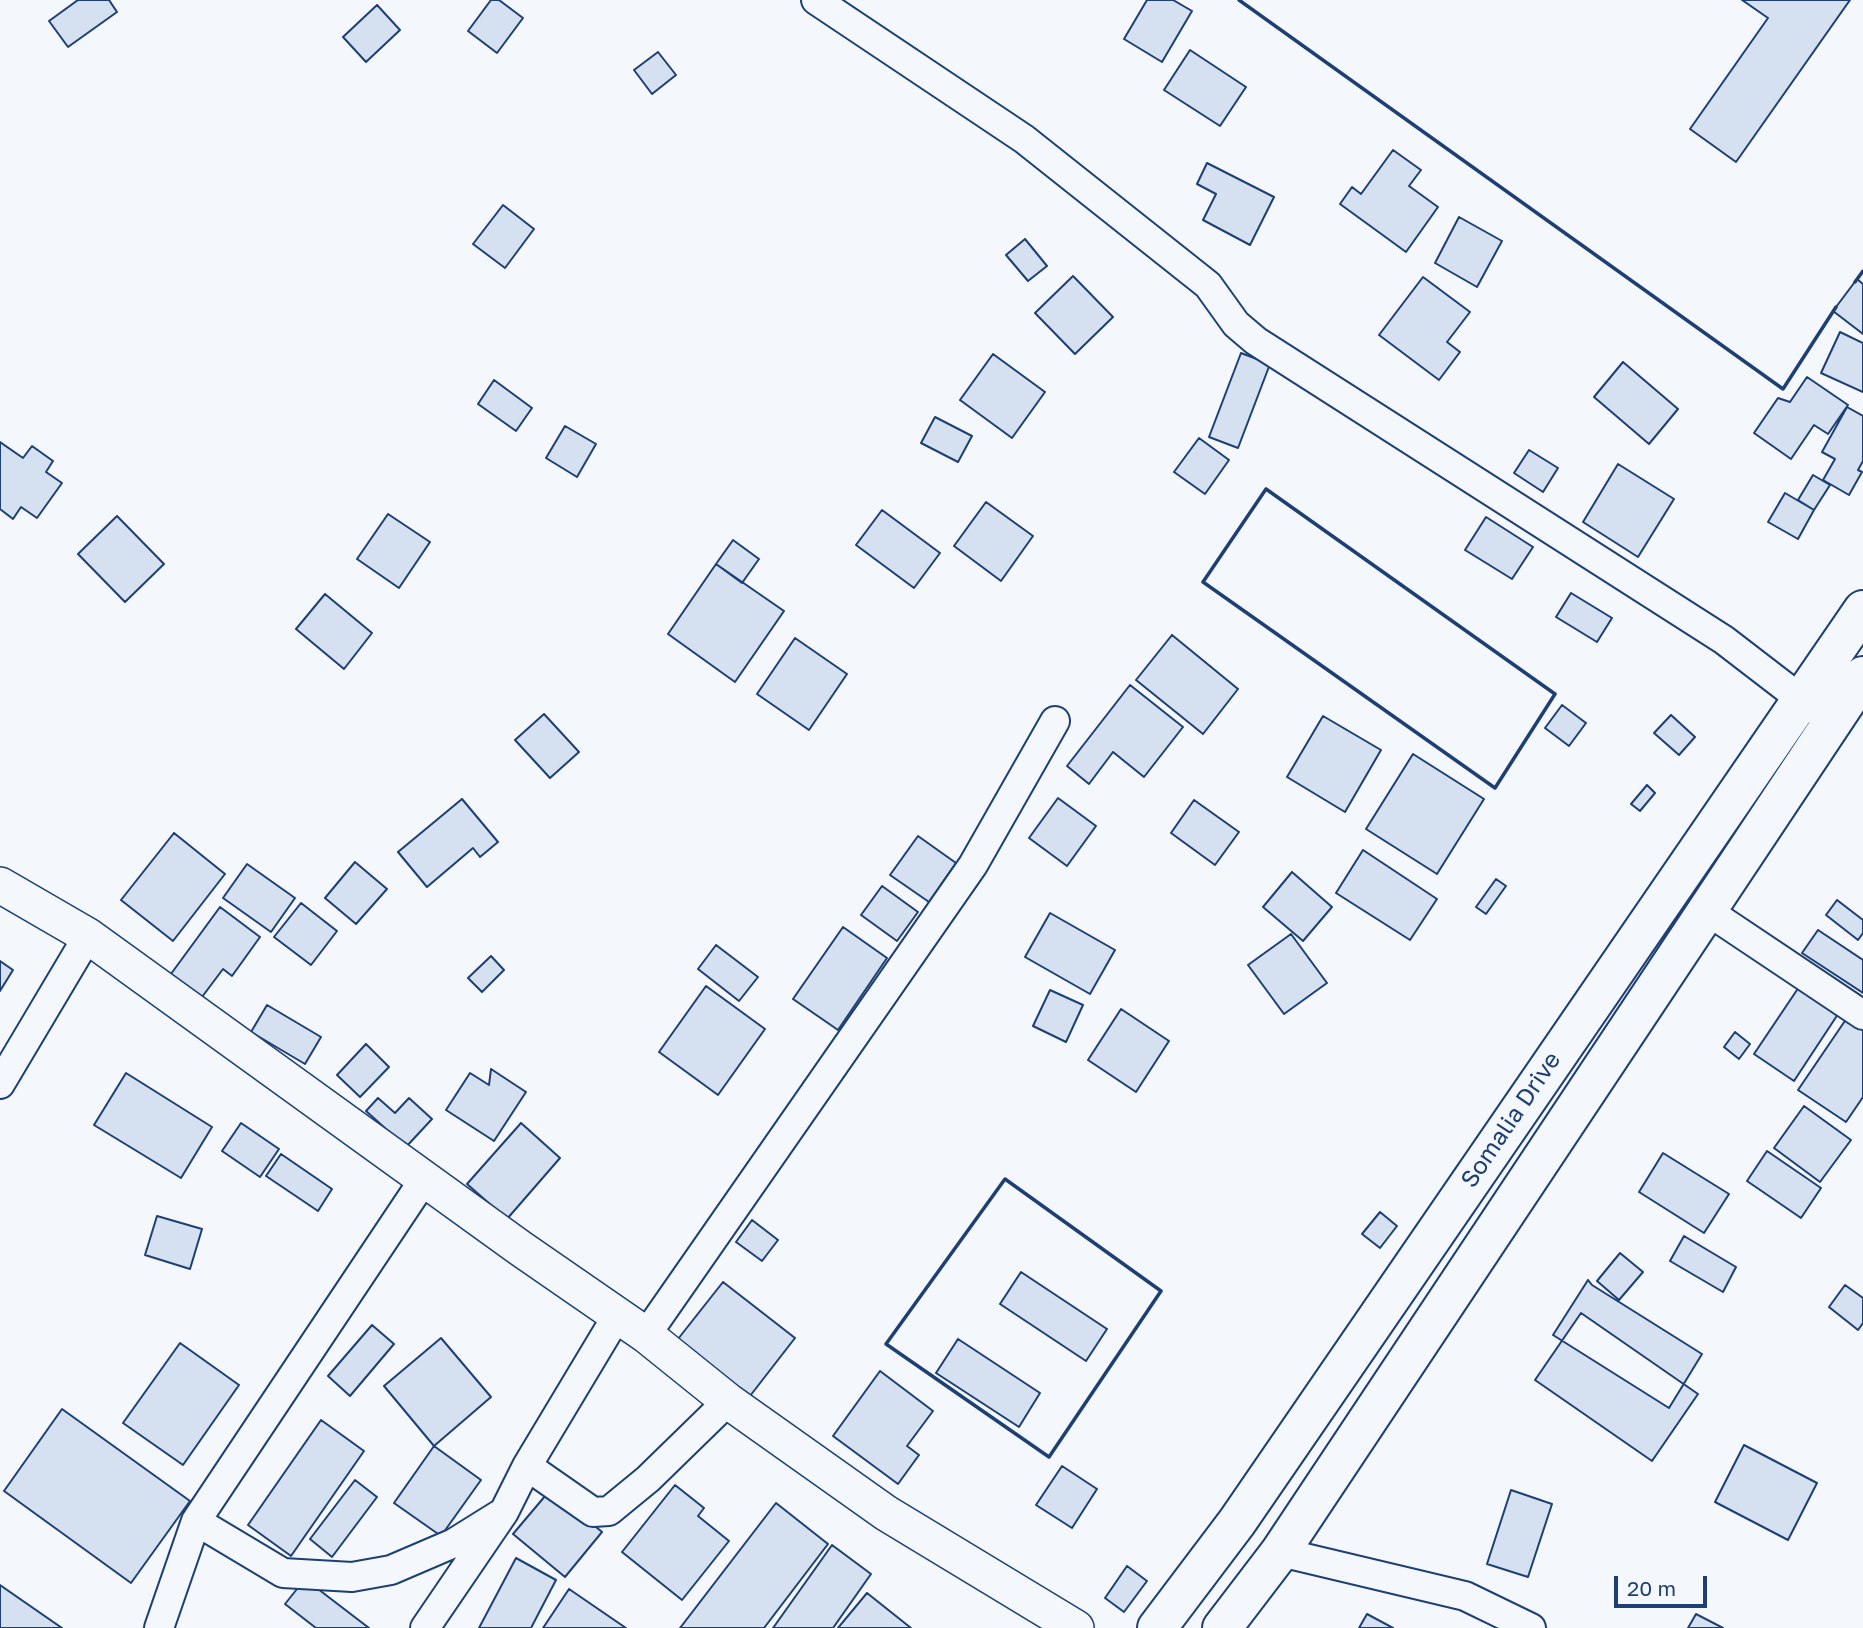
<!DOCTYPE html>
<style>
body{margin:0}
#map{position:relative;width:1863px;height:1628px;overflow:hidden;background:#f4f7fb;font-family:"Golos Text",sans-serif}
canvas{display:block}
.scale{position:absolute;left:1614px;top:1576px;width:93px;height:32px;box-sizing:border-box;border:4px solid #1d3f73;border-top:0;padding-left:9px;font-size:21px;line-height:24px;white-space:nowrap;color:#1d3f73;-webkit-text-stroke:5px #f4f7fb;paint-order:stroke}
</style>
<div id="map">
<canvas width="1863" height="1628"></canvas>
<div class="scale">20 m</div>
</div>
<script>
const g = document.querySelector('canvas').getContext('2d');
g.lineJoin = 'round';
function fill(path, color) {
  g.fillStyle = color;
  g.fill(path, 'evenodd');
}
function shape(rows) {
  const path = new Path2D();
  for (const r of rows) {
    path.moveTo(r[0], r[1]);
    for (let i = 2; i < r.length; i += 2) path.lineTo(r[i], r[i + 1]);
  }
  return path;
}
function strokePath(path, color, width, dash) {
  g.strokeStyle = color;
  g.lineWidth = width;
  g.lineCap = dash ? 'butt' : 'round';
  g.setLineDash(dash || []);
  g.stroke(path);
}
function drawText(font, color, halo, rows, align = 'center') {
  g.font = font + ' "Golos Text",sans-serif';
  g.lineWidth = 5;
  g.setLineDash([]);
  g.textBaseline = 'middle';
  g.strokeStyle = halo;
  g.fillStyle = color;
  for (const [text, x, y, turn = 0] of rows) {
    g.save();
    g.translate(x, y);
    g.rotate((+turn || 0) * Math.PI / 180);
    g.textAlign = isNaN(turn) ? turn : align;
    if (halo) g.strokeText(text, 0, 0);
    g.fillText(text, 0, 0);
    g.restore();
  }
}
const building = shape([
 [78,0,109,0,117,12,68,47,49,21,78,0],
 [491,0,499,0,523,18,497,53,468,31,491,0],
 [1147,0,1173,0,1192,11,1162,62,1124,39,1147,0],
 [1742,0,1850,0,1736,162,1690,129,1768,18,1742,0],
 [377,5,400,30,366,62,343,37,377,5],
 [1190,50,1246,87,1220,126,1164,90,1190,50],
 [658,52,676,75,652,94,634,70,658,52],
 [1393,150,1421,170,1409,186,1438,207,1406,252,1340,204,1352,187,1361,194,1393,150],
 [1207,163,1274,197,1250,245,1203,220,1216,194,1197,184,1207,163],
 [503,205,534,229,505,268,473,244,503,205],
 [1459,217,1502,241,1477,287,1435,263,1459,217],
 [1025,239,1047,266,1028,281,1006,255,1025,239],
 [1073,276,1113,317,1075,354,1035,313,1073,276],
 [1423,277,1470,312,1447,342,1460,352,1439,380,1379,335,1423,277],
 [1857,279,1863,284,1863,334,1833,311,1857,279],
 [1840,332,1863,343,1863,392,1821,373,1840,332],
 [1241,353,1270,364,1238,448,1209,437,1241,353],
 [993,354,1045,392,1012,438,960,400,993,354],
 [1623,362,1678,409,1649,444,1594,397,1623,362],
 [1807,377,1848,405,1828,434,1814,425,1791,459,1754,433,1778,398,1790,402,1807,377],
 [494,380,532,408,516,431,478,404,494,380],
 [1847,407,1863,416,1863,461,1858,470,1862,472,1849,495,1823,480,1835,459,1822,452,1847,407],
 [935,417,972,436,958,462,921,443,935,417],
 [565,426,596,444,577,477,546,458,565,426],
 [1199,438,1229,460,1205,494,1174,472,1199,438],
 [0,442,23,458,32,446,53,461,46,472,62,483,37,518,21,507,13,519,0,509,0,442],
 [1529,450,1558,468,1543,492,1514,473,1529,450],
 [1618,464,1674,499,1638,557,1583,522,1618,464],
 [1813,475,1830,485,1814,510,1798,500,1813,475],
 [1785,493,1814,510,1798,539,1768,522,1785,493],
 [986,502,1033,536,1001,581,954,546,986,502],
 [882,510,940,553,914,588,856,545,882,510],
 [388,514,430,542,399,588,357,559,388,514],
 [117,516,164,564,125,602,78,554,117,516],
 [1486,517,1533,547,1512,579,1465,550,1486,517],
 [733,540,759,559,742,583,716,564,733,540],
 [716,564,784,611,735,682,668,634,716,564],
 [1571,593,1612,618,1597,642,1556,617,1571,593],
 [325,594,372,633,344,669,296,629,325,594],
 [1172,635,1238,689,1203,734,1136,680,1172,635],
 [795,638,847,674,809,730,757,694,795,638],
 [1130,685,1183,727,1144,777,1113,752,1089,784,1067,766,1130,685],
 [1562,705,1586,723,1569,746,1545,728,1562,705],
 [544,714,579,752,550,778,515,740,544,714],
 [1671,715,1695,737,1679,755,1654,733,1671,715],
 [1323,716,1381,750,1345,812,1287,777,1323,716],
 [1413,754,1484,799,1437,874,1366,829,1413,754],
 [1647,785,1655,793,1640,811,1631,804,1647,785],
 [1058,798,1096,826,1067,866,1029,838,1058,798],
 [462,799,498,842,480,857,473,848,427,887,398,852,462,799],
 [1194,800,1239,832,1215,865,1171,833,1194,800],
 [174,833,225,874,173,941,121,900,174,833],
 [918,836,956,863,929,902,890,875,918,836],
 [1363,850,1437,899,1410,940,1336,893,1363,850],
 [355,862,387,889,356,924,325,898,355,862],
 [247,864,295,898,271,932,223,898,247,864],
 [1292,872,1332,907,1303,941,1263,907,1292,872],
 [1496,879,1506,886,1486,914,1476,907,1496,879],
 [882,886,918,912,897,941,861,915,882,886],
 [1837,900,1863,920,1863,933,1858,940,1826,915,1837,900],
 [301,903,337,931,311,965,274,937,301,903],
 [220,907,260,937,232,976,223,969,199,1001,168,978,220,907],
 [1050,913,1115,950,1090,994,1025,957,1050,913],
 [843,927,887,958,838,1030,793,999,843,927],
 [1818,930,1863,960,1863,993,1802,953,1818,930],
 [1291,934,1327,983,1284,1014,1248,965,1291,934],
 [716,945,758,977,739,1001,698,969,716,945],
 [491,956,504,970,482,992,468,978,491,956],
 [0,961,13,970,0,991,0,961],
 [1803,981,1842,1008,1794,1081,1754,1054,1803,981],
 [706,986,765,1029,718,1095,659,1052,706,986],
 [1050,990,1083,1005,1066,1042,1033,1026,1050,990],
 [267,1005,321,1037,305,1064,251,1032,267,1005],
 [1121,1009,1169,1041,1136,1092,1088,1060,1121,1009],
 [1853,1009,1863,1016,1863,1097,1846,1122,1798,1090,1853,1009],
 [1735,1032,1750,1044,1739,1059,1724,1047,1735,1032],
 [366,1044,389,1067,360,1097,337,1075,366,1044],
 [491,1069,526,1092,494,1141,446,1110,470,1073,489,1085,491,1069],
 [126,1073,212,1127,181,1178,94,1125,126,1073],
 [378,1098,395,1113,409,1098,432,1119,406,1147,366,1111,378,1098],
 [1804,1106,1851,1140,1820,1182,1774,1148,1804,1106],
 [241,1123,279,1149,260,1177,222,1151,241,1123],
 [521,1123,560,1158,507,1219,467,1184,521,1123],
 [1767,1151,1821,1188,1801,1218,1747,1181,1767,1151],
 [1663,1153,1729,1194,1704,1233,1639,1192,1663,1153],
 [281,1154,332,1189,318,1211,266,1176,281,1154],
 [1380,1212,1397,1226,1380,1248,1362,1234,1380,1212],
 [157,1216,202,1229,190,1269,145,1255,157,1216],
 [752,1220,778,1240,762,1261,736,1242,752,1220],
 [1684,1236,1736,1267,1723,1292,1670,1261,1684,1236],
 [1620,1253,1643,1272,1619,1300,1597,1281,1620,1253],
 [1021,1272,1107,1329,1086,1361,1000,1304,1021,1272],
 [1588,1280,1592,1285,1702,1354,1669,1408,1553,1335,1588,1280],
 [723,1282,795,1338,750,1396,678,1339,723,1282],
 [1845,1285,1863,1298,1863,1323,1858,1330,1829,1307,1845,1285],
 [1581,1313,1698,1394,1652,1461,1535,1380,1581,1313],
 [372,1325,394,1344,350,1396,328,1376,372,1325],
 [441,1338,491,1397,434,1446,384,1386,441,1338],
 [958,1339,1040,1393,1019,1427,936,1373,958,1339],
 [180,1343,239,1385,183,1465,123,1423,180,1343],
 [880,1371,933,1411,907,1446,919,1455,898,1484,833,1436,880,1371],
 [62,1409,190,1501,131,1583,4,1491,62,1409],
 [321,1420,364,1451,291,1556,248,1525,321,1420],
 [1744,1445,1817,1483,1788,1540,1715,1502,1744,1445],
 [434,1446,481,1480,441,1536,394,1503,434,1446],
 [1062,1466,1097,1489,1072,1528,1036,1505,1062,1466],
 [355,1480,377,1497,332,1557,310,1539,355,1480],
 [675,1485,704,1508,698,1516,729,1541,682,1600,622,1552,675,1485],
 [551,1489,602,1532,565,1577,513,1534,551,1489],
 [1511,1490,1552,1504,1528,1577,1487,1564,1511,1490],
 [776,1503,828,1544,764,1628,680,1628,776,1503],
 [832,1545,871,1574,833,1628,773,1628,832,1545],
 [516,1558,556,1580,531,1628,479,1628,516,1558],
 [1127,1566,1147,1581,1124,1612,1105,1598,1127,1566],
 [305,1579,369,1628,316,1628,285,1604,305,1579],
 [0,1585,62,1628,0,1628,0,1585],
 [569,1589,626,1628,543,1628,569,1589],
 [867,1593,911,1628,838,1628,867,1593],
 [1367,1614,1393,1628,1359,1628,1367,1614],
 [1696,1614,1723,1628,1688,1628,1696,1614]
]);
fill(building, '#d5e0f0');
strokePath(building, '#1d3f73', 2);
const minor = shape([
 [816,0,1024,139,1208,285,1236,324,1256,341,1724,640,1815,710],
 [1706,910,1863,1015],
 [0,1084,88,936],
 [646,1335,973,865,1055,721],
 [527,1466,593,1512,609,1511,648,1479,728,1401],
 [196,1521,283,1573,352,1577,391,1570,454,1543,499,1515],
 [1280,1552,1465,1596,1531,1628],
 [159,1628,196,1521,425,1178],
 [425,1628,504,1512,527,1466,617,1316]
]);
const tertiary = shape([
 [0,885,88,936,520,1248,646,1335,728,1401,886,1513,1076,1628]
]);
const primary = shape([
 [1157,1628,1237,1522,1863,610],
 [1222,1628,1280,1552,1863,676]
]);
strokePath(minor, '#1d3f73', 32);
strokePath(tertiary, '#1d3f73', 38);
strokePath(primary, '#1d3f73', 42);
strokePath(minor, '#f4f7fb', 28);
strokePath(tertiary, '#f4f7fb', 35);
strokePath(primary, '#f4f7fb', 38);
strokePath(shape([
 [1239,0,1783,389,1836,307],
 [1855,282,1863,271],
 [1266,489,1555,694,1495,788,1203,582,1266,489],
 [1005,1179,1161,1291,1049,1457,886,1344,1005,1179]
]), '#1d3f73', 3.5);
drawText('24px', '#1d3f73', '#f4f7fb', [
 ["Somalia Drive",1511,1120,-56]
]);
</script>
